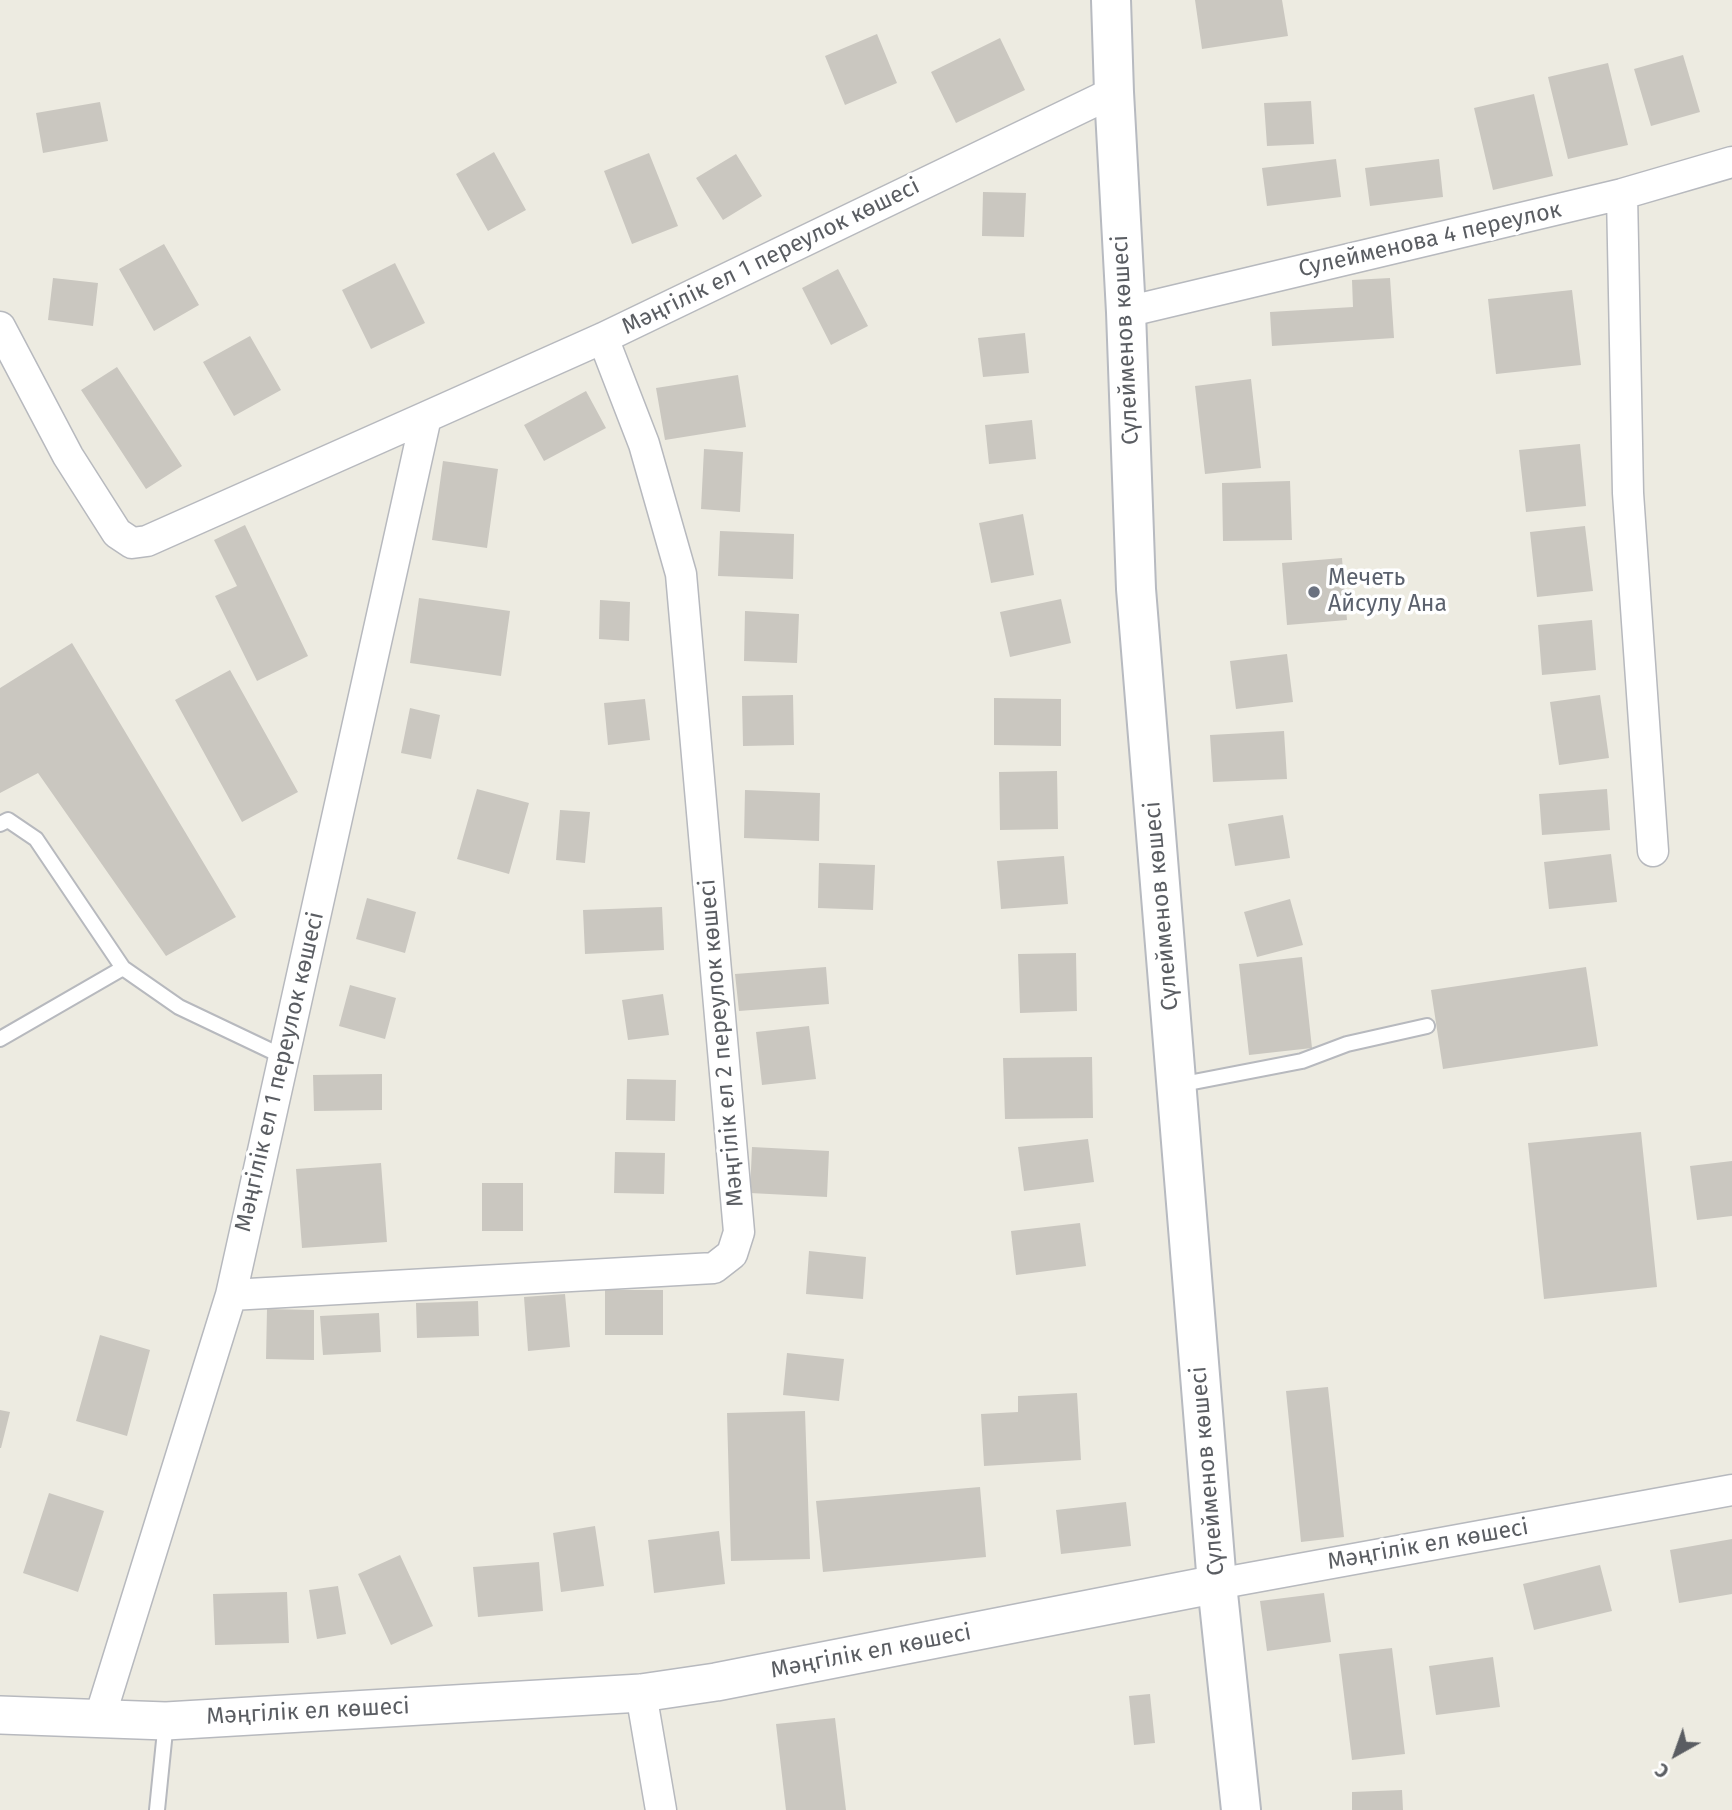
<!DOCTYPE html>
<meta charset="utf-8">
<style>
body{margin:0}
#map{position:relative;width:1732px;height:1810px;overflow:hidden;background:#edebe1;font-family:"Fira Sans",sans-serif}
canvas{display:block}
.north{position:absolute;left:1641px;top:1719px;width:70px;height:70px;-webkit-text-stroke:5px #fff;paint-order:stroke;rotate:220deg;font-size:19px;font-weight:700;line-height:28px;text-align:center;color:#5a5d62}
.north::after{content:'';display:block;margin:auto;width:24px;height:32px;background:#5a5d62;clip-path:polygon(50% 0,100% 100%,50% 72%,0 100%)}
</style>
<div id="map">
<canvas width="1732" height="1810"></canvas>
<div class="north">С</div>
</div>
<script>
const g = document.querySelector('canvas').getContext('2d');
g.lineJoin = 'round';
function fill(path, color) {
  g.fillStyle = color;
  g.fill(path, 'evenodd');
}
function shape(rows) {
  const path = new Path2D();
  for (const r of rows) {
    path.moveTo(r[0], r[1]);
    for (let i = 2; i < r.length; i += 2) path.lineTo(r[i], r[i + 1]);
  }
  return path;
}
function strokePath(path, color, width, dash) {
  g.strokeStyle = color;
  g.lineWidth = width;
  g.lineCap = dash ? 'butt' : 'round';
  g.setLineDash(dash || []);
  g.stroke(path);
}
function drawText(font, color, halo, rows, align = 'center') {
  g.font = font + ' "Fira Sans",sans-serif';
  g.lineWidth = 7;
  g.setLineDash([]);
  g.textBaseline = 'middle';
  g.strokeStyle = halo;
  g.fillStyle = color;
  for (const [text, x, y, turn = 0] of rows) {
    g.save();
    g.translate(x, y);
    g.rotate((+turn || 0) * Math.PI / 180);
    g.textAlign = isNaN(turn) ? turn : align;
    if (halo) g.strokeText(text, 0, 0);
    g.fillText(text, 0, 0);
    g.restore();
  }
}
fill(shape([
 [1195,0,1282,0,1288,36,1202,49],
 [877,34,897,83,845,105,825,56],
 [1000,38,1025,90,956,123,931,72],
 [1683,55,1700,112,1651,126,1634,69],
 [1608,63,1628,145,1568,159,1548,77],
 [1534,94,1553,176,1493,190,1474,108],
 [1311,101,1314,144,1267,146,1264,103],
 [100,102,108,141,43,153,36,113],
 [494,152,526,210,488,231,456,174],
 [649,153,678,226,632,244,604,171],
 [736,154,762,196,723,220,696,178],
 [1336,159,1341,197,1267,206,1262,168],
 [1439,159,1443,197,1370,206,1365,168],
 [983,192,1026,193,1024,237,982,236],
 [164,244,199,305,154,331,119,269],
 [395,263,425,323,371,349,342,290],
 [838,269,868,326,831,345,802,288],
 [53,278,98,283,93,326,48,320],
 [1390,278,1394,338,1272,346,1270,312,1353,307,1352,280],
 [1572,290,1581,365,1496,374,1488,299],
 [1025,333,1029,373,983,377,978,338],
 [250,336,281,390,234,416,203,362],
 [117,367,182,466,146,489,81,390],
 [738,375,746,427,665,440,656,388],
 [1251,379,1261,468,1205,474,1195,386],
 [586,391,606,428,544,461,524,425],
 [1032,420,1036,459,989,464,985,425],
 [1580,444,1586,506,1526,512,1519,450],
 [704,449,743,452,740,512,701,509],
 [443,461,498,469,487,548,432,540],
 [1290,481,1292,540,1223,541,1222,483],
 [1023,514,1034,575,991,583,979,523],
 [245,525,308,656,257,681,215,596,237,586,214,540],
 [1585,526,1593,591,1537,597,1530,532],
 [720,531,794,534,793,579,718,576],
 [1342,558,1347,620,1287,625,1282,563],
 [419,598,510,611,501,676,410,663],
 [1061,599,1071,643,1010,657,1000,612],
 [600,600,630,602,629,641,599,639],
 [745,611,799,614,797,663,744,661],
 [1592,620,1596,670,1542,675,1538,625],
 [72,643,236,917,166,956,38,773,0,793,0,688],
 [1287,654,1293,702,1236,709,1230,661],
 [230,670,298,792,242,822,175,700],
 [793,695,794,745,743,746,742,696],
 [1600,695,1609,758,1559,765,1550,702],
 [994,698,1061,699,1061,746,994,745],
 [645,699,650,740,608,745,604,703],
 [410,708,440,715,431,759,401,753],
 [1284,731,1287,779,1213,782,1210,735],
 [1057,771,1058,829,1000,830,999,772],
 [477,789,529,803,509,874,457,859],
 [1607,789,1610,830,1542,835,1539,794],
 [745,790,820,793,819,841,744,838],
 [560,810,590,812,585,863,556,860],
 [1283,815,1290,858,1235,866,1228,824],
 [1611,854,1617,902,1549,909,1544,862],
 [1064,856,1068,904,1001,909,997,861],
 [819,863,875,865,873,910,818,908],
 [367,898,416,912,405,953,356,939],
 [1290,899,1303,945,1257,957,1244,912],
 [662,907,664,950,585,954,583,910],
 [1076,953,1077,1011,1020,1013,1018,954],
 [1302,957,1312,1048,1249,1055,1239,964],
 [826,967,829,1004,739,1011,735,974],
 [1586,967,1598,1046,1443,1069,1431,990],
 [350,985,396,998,385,1039,339,1026],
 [663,994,669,1035,628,1040,622,1000],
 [809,1026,816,1079,762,1085,756,1032],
 [1092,1057,1093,1118,1005,1119,1003,1058],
 [382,1074,382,1110,314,1111,313,1075],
 [627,1079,676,1080,675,1121,626,1120],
 [1641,1132,1657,1287,1544,1299,1528,1143],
 [1088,1139,1094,1182,1024,1191,1018,1147],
 [752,1147,829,1151,827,1197,750,1193],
 [615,1152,665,1153,664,1194,614,1193],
 [1732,1161,1732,1216,1697,1220,1690,1166],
 [381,1163,387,1242,302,1248,296,1169],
 [482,1183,523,1183,523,1231,482,1231],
 [1080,1223,1086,1266,1016,1275,1011,1231],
 [809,1251,866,1257,863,1299,806,1294],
 [605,1290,663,1290,663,1335,605,1335],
 [565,1294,570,1347,528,1351,524,1297],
 [478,1301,479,1336,417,1338,416,1303],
 [267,1309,314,1310,314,1360,266,1359],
 [379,1313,381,1352,323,1355,320,1316],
 [100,1335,150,1350,127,1436,76,1421],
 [787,1353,844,1359,839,1401,783,1395],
 [1328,1387,1344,1537,1301,1542,1286,1391],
 [1077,1393,1081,1460,984,1466,981,1414,1018,1412,1018,1396],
 [0,1410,10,1412,1,1448,0,1448],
 [805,1411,810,1559,731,1561,727,1413],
 [980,1487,986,1557,823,1572,816,1501],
 [49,1493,104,1511,78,1592,23,1573],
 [1126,1502,1131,1546,1061,1554,1056,1510],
 [595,1526,604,1586,561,1592,553,1533],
 [719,1531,725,1584,654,1593,648,1540],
 [1732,1539,1732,1594,1679,1603,1670,1550],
 [400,1555,433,1626,391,1645,358,1574],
 [539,1562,543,1611,478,1617,473,1567],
 [1600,1565,1612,1611,1534,1630,1523,1584],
 [338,1586,346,1634,317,1639,309,1590],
 [287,1592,289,1643,215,1645,213,1594],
 [1324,1593,1331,1642,1267,1651,1260,1601],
 [1392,1648,1405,1754,1352,1760,1339,1654],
 [1493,1657,1500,1707,1436,1715,1429,1666],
 [1150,1694,1155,1743,1134,1745,1129,1696],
 [835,1718,846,1810,786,1810,776,1724],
 [1402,1790,1403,1810,1352,1810,1352,1792]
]), '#cac7c0');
const service = shape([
 [0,824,8,820,36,839,123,968,179,1007,284,1057],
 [0,1039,123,968],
 [1178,1085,1302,1061,1347,1044,1427,1026],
 [157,1810,166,1721]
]);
const minor = shape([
 [1622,194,1628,493,1653,851],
 [1126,312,1622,194,1732,162],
 [0,327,68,456,117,533,132,543,147,541,426,417],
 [231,1295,714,1268,732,1254,739,1232,681,574,644,444,603,338],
 [1217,1584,1732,1490],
 [641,1693,661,1810],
 [100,1717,231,1295,426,417,603,338,1114,92]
]);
const tertiary = shape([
 [0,1715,166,1721,641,1693,716,1682,1217,1584]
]);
const secondary = shape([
 [1111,0,1114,92,1126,312,1136,589,1217,1584,1241,1810]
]);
strokePath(service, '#b7b9be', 18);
strokePath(minor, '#b7b9be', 33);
strokePath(tertiary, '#b7b9be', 40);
strokePath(secondary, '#b7bac0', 42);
strokePath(service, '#fff', 14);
strokePath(minor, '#fff', 30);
strokePath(tertiary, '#fff', 37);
strokePath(secondary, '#fff', 38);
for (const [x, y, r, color] of [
 [1314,592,7,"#6b7280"]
]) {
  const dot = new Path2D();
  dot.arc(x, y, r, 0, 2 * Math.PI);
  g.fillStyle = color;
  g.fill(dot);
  strokePath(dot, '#fff', 2.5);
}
drawText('23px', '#5a5d62', '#fff', [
 ["Сулейменова 4 переулок",1430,240,-13],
 ["Мәңгілік ел 1 переулок көшесі",771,257,-26],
 ["Сүлейменов көшесі",1126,340,-93],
 ["Сүлейменов көшесі",1162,906,-95],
 ["Мәңгілік ел 2 переулок көшесі",722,1043,-95],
 ["Мәңгілік ел 1 переулок көшесі",280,1072,-77],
 ["Сүлейменов көшесі",1208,1471,-95],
 ["Мәңгілік ел көшесі",1428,1545,-10],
 ["Мәңгілік ел көшесі",871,1652,-11],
 ["Мәңгілік ел көшесі",308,1712,-3]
]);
drawText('23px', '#5b616d', '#fff', [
 ["Мечеть",1328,579],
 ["Айсулу Ана",1328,605]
], 'left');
</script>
